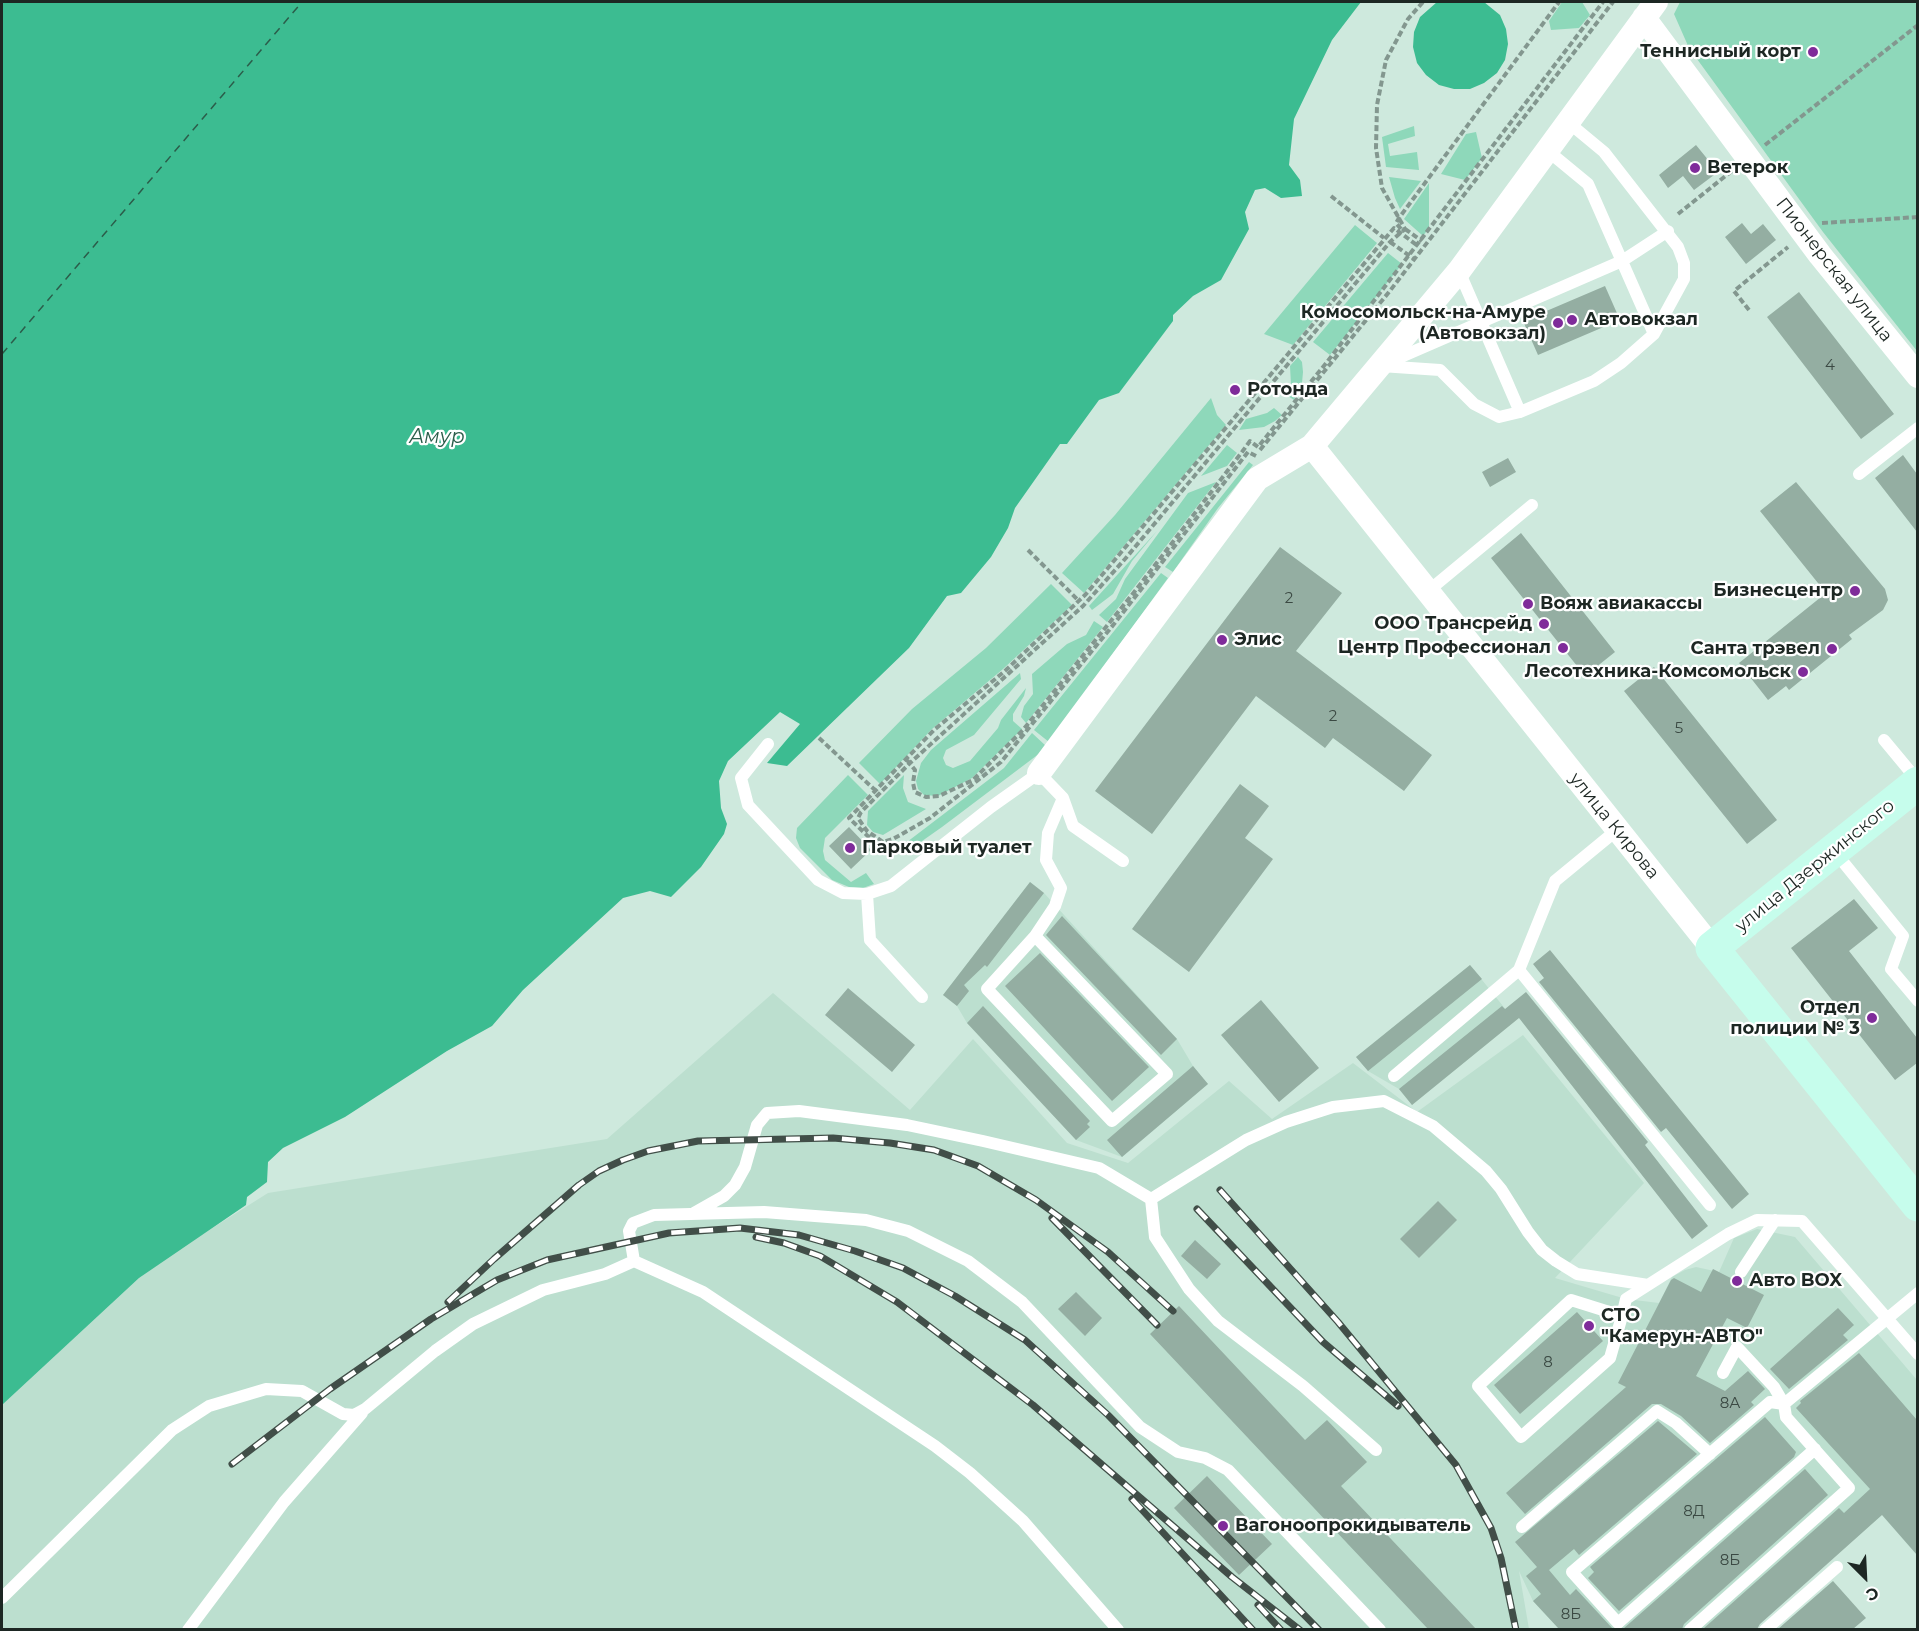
<!DOCTYPE html>
<meta charset="utf-8">
<style>
body{margin:0}
#map{position:relative;width:1919px;height:1631px;overflow:hidden;background:#cee9dd;font-family:Montserrat,sans-serif}
canvas{display:block}
.frame{position:absolute;inset:0;border:3px solid #1d2723;pointer-events:none}
.north{position:absolute;left:1835px;top:1547px;width:60px;height:60px;-webkit-text-stroke:4px #fff;paint-order:stroke;rotate:156deg;font-size:16px;font-weight:700;line-height:24px;text-align:center;color:#1d2723}
.north::after{content:'';display:block;margin:auto;width:21px;height:27px;background:#1d2723;clip-path:polygon(50% 0,100% 100%,50% 72%,0 100%)}
</style>
<div id="map">
<canvas width="1919" height="1631"></canvas>
<div class="frame"></div>
<div class="north">С</div>
</div>
<script>
const g = document.querySelector('canvas').getContext('2d');
g.lineJoin = 'round';
function fill(path, color) {
  g.fillStyle = color;
  g.fill(path, 'evenodd');
}
function shape(rows) {
  const path = new Path2D();
  for (const r of rows) {
    path.moveTo(r[0], r[1]);
    for (let i = 2; i < r.length; i += 2) path.lineTo(r[i], r[i + 1]);
  }
  return path;
}
function strokePath(path, color, width, dash) {
  g.strokeStyle = color;
  g.lineWidth = width;
  g.lineCap = dash ? 'butt' : 'round';
  g.setLineDash(dash || []);
  g.stroke(path);
}
function drawText(font, color, halo, rows, align = 'center') {
  g.font = font + ' Montserrat,sans-serif';
  g.lineWidth = 4.5;
  g.setLineDash([]);
  g.textBaseline = 'middle';
  g.strokeStyle = halo;
  g.fillStyle = color;
  for (const [text, x, y, turn = 0] of rows) {
    g.save();
    g.translate(x, y);
    g.rotate((+turn || 0) * Math.PI / 180);
    g.textAlign = isNaN(turn) ? turn : align;
    if (halo) g.strokeText(text, 0, 0);
    g.fillText(text, 0, 0);
    g.restore();
  }
}
fill(shape([
 [1030,882,1044,893,1177,1039,1193,1066,1208,1084,1122,1157,1076,1140,967,1023,957,1006,943,995],
 [1470,965,1515,1021,1412,1105,1399,1089,1368,1071,1356,1057],
 [773,993,910,1110,973,1039,1067,1143,1128,1163,1229,1081,1272,1119,1353,1063,1417,1112,1523,1035,1644,1183,1555,1278,1626,1299,1659,1303,1672,1277,1685,1270,1696,1267,1719,1272,1734,1238,1757,1229,1795,1237,1917,1380,1917,1484,1751,1629,1559,1629,1533,1601,1519,1571,1529,1629,2,1630,2,1405,139,1278,179,1249,268,1193,607,1139]
]), '#bcdfcf');
fill(shape([
 [1562,2,1582,2,1590,15,1579,28,1551,30,1549,21],
 [1680,2,1917,2,1917,351,1823,232,1689,48,1674,14],
 [1414,126,1415,136,1388,144,1390,156,1417,152,1419,170,1386,167,1382,137],
 [1476,132,1482,158,1465,180,1441,174,1466,134],
 [1389,177,1421,181,1400,209,1395,198],
 [1429,183,1429,228,1423,236,1404,219],
 [1355,225,1377,243,1293,345,1264,334],
 [1388,253,1402,264,1330,355,1313,342],
 [1298,357,1302,362,1303,372,1302,383,1294,400,1285,394,1291,385,1290,366],
 [1211,398,1217,415,1226,425,1084,593,1062,573,1115,515],
 [1274,408,1282,415,1275,421,1264,427,1239,430,1246,419,1267,413],
 [1227,445,1237,453,1227,466,1201,476],
 [1249,462,1253,465,1218,508,1173,572,1165,567],
 [1216,482,1107,622,1099,615,1116,599,1125,579,1188,493],
 [1157,531,1132,561,1113,594,1092,610,1089,606],
 [1161,573,1168,578,1049,742,1034,730],
 [1051,584,1072,605,1003,669,932,729,880,784,859,763,912,709,986,648],
 [1094,621,1103,627,1026,723,1021,717,1024,706,1033,694,1032,674,1067,644,1086,635],
 [1020,673,1021,679,974,735,946,750,943,758,946,765,953,768,970,761,998,728,1001,720,1026,688,1024,696,1013,714,1013,721,1022,729,972,778,938,796,924,795,918,789,916,781,921,763,931,750],
 [1032,733,1046,746,1040,753,942,827,915,846,907,842,1004,768],
 [848,775,868,795,825,838,823,851,825,860,851,882,866,873,874,884,863,888,849,887,832,880,800,848,796,838,797,828],
 [904,775,903,788,908,802,926,809,883,835,873,832,867,825,868,811]
]), '#8ed8ba');
fill(shape([
 [2,2,1361,2,1332,40,1294,119,1289,165,1300,180,1302,196,1281,198,1265,188,1255,190,1245,212,1249,229,1221,280,1193,296,1173,315,1173,321,1119,393,1099,400,1067,444,1060,444,1015,508,1008,528,991,557,961,593,947,596,909,648,787,766,767,763,800,724,780,712,728,761,719,781,721,808,727,824,724,834,701,867,671,897,650,891,623,898,523,990,492,1026,447,1051,345,1117,283,1148,268,1162,267,1182,247,1197,246,1205,139,1278,2,1405],
 [1437,2,1484,2,1500,15,1506,29,1508,44,1505,60,1497,73,1484,83,1470,89,1454,89,1439,85,1426,75,1417,63,1413,47,1414,32,1420,17]
]), '#3cbc91');
strokePath(shape([
 [2,354,302,2]
]), '#2b5d4a', 1.5, [8, 6]);
fill(shape([
 [1696,145,1718,172,1694,190,1683,176,1668,188,1659,175],
 [1742,223,1751,234,1763,224,1776,240,1746,264,1725,237],
 [1605,286,1620,320,1538,355,1523,321],
 [1799,292,1894,414,1861,439,1767,317],
 [1903,455,1917,474,1917,532,1875,478],
 [1508,458,1516,472,1490,487,1482,472],
 [1796,482,1885,589,1888,600,1883,610,1849,635,1852,639,1789,690,1786,686,1768,700,1739,663,1826,593,1760,511],
 [1521,533,1615,652,1585,676,1491,558],
 [1280,547,1342,593,1296,651,1432,755,1404,791,1333,738,1325,748,1256,696,1152,834,1095,791],
 [1654,667,1777,820,1747,844,1624,691],
 [1240,784,1269,806,1245,838,1273,859,1189,972,1132,929],
 [849,827,871,850,851,869,829,846],
 [1030,882,1044,893,987,967,985,965,964,985,969,991,957,1006,943,995],
 [1854,899,1878,928,1849,951,1917,1038,1917,1063,1895,1080,1791,948],
 [1062,916,1177,1039,1161,1055,1046,935],
 [1550,950,1749,1194,1732,1209,1666,1128,1661,1132,1539,982,1544,978,1533,964],
 [1040,953,1149,1067,1112,1101,1005,986],
 [1470,965,1482,979,1368,1071,1356,1057],
 [848,988,915,1045,892,1072,825,1015],
 [1526,992,1648,1142,1645,1145,1708,1226,1692,1239,1519,1018,1412,1105,1399,1089,1502,1006,1505,1009],
 [1261,1000,1319,1068,1279,1102,1221,1035],
 [983,1006,1090,1121,1087,1124,1090,1127,1076,1140,967,1023],
 [1193,1066,1208,1084,1122,1157,1107,1140],
 [1438,1201,1457,1220,1419,1258,1400,1239],
 [1195,1240,1221,1264,1207,1279,1181,1256],
 [1713,1269,1764,1295,1747,1328,1727,1318,1696,1376,1725,1391,1748,1371,1765,1389,1751,1402,1754,1405,1710,1443,1681,1416,1661,1404,1652,1404,1525,1514,1506,1493,1626,1387,1618,1383,1671,1280,1674,1278,1701,1292],
 [1076,1292,1102,1318,1085,1336,1058,1309],
 [1179,1306,1305,1440,1327,1420,1367,1462,1341,1486,1476,1629,1428,1629,1150,1334],
 [1838,1308,1854,1325,1843,1335,1848,1340,1789,1389,1770,1369],
 [1577,1312,1603,1341,1520,1414,1494,1385],
 [1859,1353,1917,1420,1917,1555,1882,1515,1760,1624,1757,1629,1703,1629,1839,1508,1844,1513,1870,1489,1796,1408,1801,1403,1800,1401],
 [1765,1417,1796,1452,1794,1457,1619,1611,1588,1578,1594,1572,1590,1567],
 [1658,1421,1697,1454,1579,1555,1574,1549,1549,1570,1570,1595,1576,1589,1613,1629,1559,1629,1533,1601,1541,1594,1526,1576,1537,1567,1515,1542],
 [1805,1469,1828,1495,1684,1624,1682,1629,1623,1629],
 [1207,1476,1272,1544,1239,1575,1174,1508],
 [1833,1581,1866,1618,1853,1629,1778,1629]
]), '#94aea2');
strokePath(shape([
 [1765,145,1918,25],
 [1331,196,1384,238],
 [1678,214,1733,170],
 [1822,223,1918,217],
 [1401,229,1396,223,1399,218,1559,2],
 [1405,229,1422,241],
 [1390,242,1414,259],
 [1749,310,1734,291,1788,247],
 [1260,450,1389,292,1613,2],
 [1256,456,1248,452,1114,624,1001,762,930,818,893,839,883,842,867,831,858,818,861,812,910,763,1083,606,1125,559,1390,242,1405,229,1382,188,1376,148,1377,105,1386,60,1408,19,1423,2],
 [1028,550,1079,601],
 [819,738,876,791],
 [907,760,915,770,913,783,915,792,926,797,939,796,973,780,1023,730,1135,591,1242,452,1250,441,1258,447,1327,362,1603,2],
 [876,844,849,818,934,730,1006,670,1086,594,1394,228,1418,246]
]), '#83978f', 4, [6, 3]);
strokePath(shape([
 [1548,151,1588,184,1654,334],
 [1459,271,1520,412],
 [1387,363,1622,261,1668,231],
 [1381,366,1440,370,1474,404,1499,417,1520,412,1594,381,1621,363,1654,334,1684,279,1684,263,1678,247,1604,152,1569,123],
 [1859,474,1918,428],
 [1427,592,1532,505],
 [1884,740,1918,781],
 [768,744,741,778,748,805,818,880,843,893,867,894,891,886,991,807,1039,773,1063,798,1073,826,1123,861],
 [1617,830,1555,881,1519,970,1710,1205],
 [1835,852,1903,936,1891,969,1918,1001],
 [867,894,870,940,922,997],
 [1035,936,1167,1074,1112,1121,987,989,1035,936,1055,906,1061,888,1046,860,1048,833,1063,798],
 [1394,1076,1519,970],
 [1151,1199,1155,1237,1189,1289,1218,1321,1303,1386,1376,1450],
 [694,1213,724,1196,735,1185,745,1167,757,1125,767,1113,799,1111,907,1125,983,1141,1099,1168,1151,1199,1246,1140,1286,1122,1333,1107,1384,1101,1433,1126,1486,1171,1501,1189,1528,1232,1542,1250,1556,1261,1577,1274,1648,1285],
 [634,1261,703,1292,935,1446,970,1473,1023,1521,1118,1630],
 [1741,1272,1775,1220],
 [1622,1316,1571,1300,1478,1386,1521,1437,1610,1358,1622,1316,1626,1299,1728,1234,1757,1220,1802,1221,1918,1354],
 [1815,1449,1618,1623,1572,1572,1770,1402,1784,1404,1918,1293],
 [1522,1527,1657,1411,1676,1423,1710,1454],
 [2,1598,172,1430,209,1406,266,1389,302,1391,343,1414,354,1415,365,1409,435,1351,473,1324,543,1290,605,1274,634,1261,629,1231,633,1223,654,1215,764,1212,866,1220,908,1231,968,1261,1022,1302,1140,1427,1178,1452,1205,1458,1228,1470,1380,1630],
 [188,1630,284,1502,362,1413],
 [1690,1630,1849,1488,1786,1417,1784,1404,1774,1387,1737,1347,1723,1373],
 [1765,1630,1837,1567]
]), '#fff', 12);
strokePath(shape([
 [1644,18,1820,255,1918,376],
 [1312,446,1712,948],
 [1039,773,1257,479,1312,446,1459,271,1656,2]
]), '#fff', 24);
strokePath(shape([
 [1918,783,1712,948,1918,1205]
]), '#c6fdec', 33);
const rail = shape([
 [1220,1190,1338,1322,1456,1465,1491,1528,1501,1558,1516,1630],
 [1197,1209,1323,1342,1398,1406],
 [1052,1218,1157,1325],
 [756,1237,784,1243,820,1256,897,1302,1033,1405,1232,1577,1300,1630],
 [448,1302,494,1259,579,1185,599,1171,623,1160,648,1151,698,1141,833,1138,890,1143,934,1150,978,1166,1036,1200,1108,1252,1173,1311],
 [232,1464,330,1389,431,1319,497,1280,547,1260,669,1233,740,1228,799,1235,855,1251,903,1268,955,1296,1025,1340,1108,1415,1319,1630],
 [1132,1499,1253,1630],
 [1258,1605,1281,1630]
]);
strokePath(rail, '#414e48', 7);
strokePath(rail, '#fff', 4.5, [14]);
for (const [x, y, r, color] of [
 [1813,52,6,"#7f2b9a"],
 [1695,168,6,"#7f2b9a"],
 [1572,320,6,"#7f2b9a"],
 [1558,323,6,"#7f2b9a"],
 [1235,390,6,"#7f2b9a"],
 [1855,591,6,"#7f2b9a"],
 [1528,604,6,"#7f2b9a"],
 [1544,624,6,"#7f2b9a"],
 [1222,640,6,"#7f2b9a"],
 [1563,648,6,"#7f2b9a"],
 [1832,649,6,"#7f2b9a"],
 [1803,672,6,"#7f2b9a"],
 [850,848,6,"#7f2b9a"],
 [1872,1018,6,"#7f2b9a"],
 [1737,1281,6,"#7f2b9a"],
 [1589,1326,6,"#7f2b9a"],
 [1223,1526,6,"#7f2b9a"]
]) {
  const dot = new Path2D();
  dot.arc(x, y, r, 0, 2 * Math.PI);
  g.fillStyle = color;
  g.fill(dot);
  strokePath(dot, '#fff', 2);
}
drawText('15px', '#3b4943', null, [
 ["4",1830,366],
 ["2",1289,599],
 ["2",1333,717],
 ["5",1679,729],
 ["8",1548,1363],
 ["8А",1730,1404],
 ["8Д",1694,1512],
 ["8Б",1730,1561],
 ["8Б",1571,1615]
]);
drawText('bold 18px', '#1d2723', '#fff', [
 ["Теннисный корт",1801,52,"right"],
 ["Ветерок",1707,168],
 ["Комосомольск-на-Амуре",1546,313,"right"],
 ["(Автовокзал)",1546,334,"right"],
 ["Автовокзал",1584,320],
 ["Ротонда",1247,390],
 ["Бизнесцентр",1843,591,"right"],
 ["Вояж авиакассы",1540,604],
 ["ООО Трансрейд",1532,624,"right"],
 ["Элис",1234,640],
 ["Центр Профессионал",1551,648,"right"],
 ["Санта трэвел",1820,649,"right"],
 ["Лесотехника-Комсомольск",1791,672,"right"],
 ["Парковый туалет",862,848],
 ["Отдел",1860,1008,"right"],
 ["полиции № 3",1860,1029,"right"],
 ["Авто BOX",1749,1281],
 ["СТО",1601,1316],
 ["\"Камерун-АВТО\"",1601,1337],
 ["Вагоноопрокидыватель",1235,1526]
], 'left');
drawText('18px', '#1d2723', '#fff', [
 ["Пионерская улица",1834,270,52],
 ["улица Кирова",1614,826,51],
 ["улица Дзержинского",1815,866,-39]
]);
drawText('italic 20px', '#2b5d4a', '#fff', [
 ["Амур",437,437]
]);
</script>
